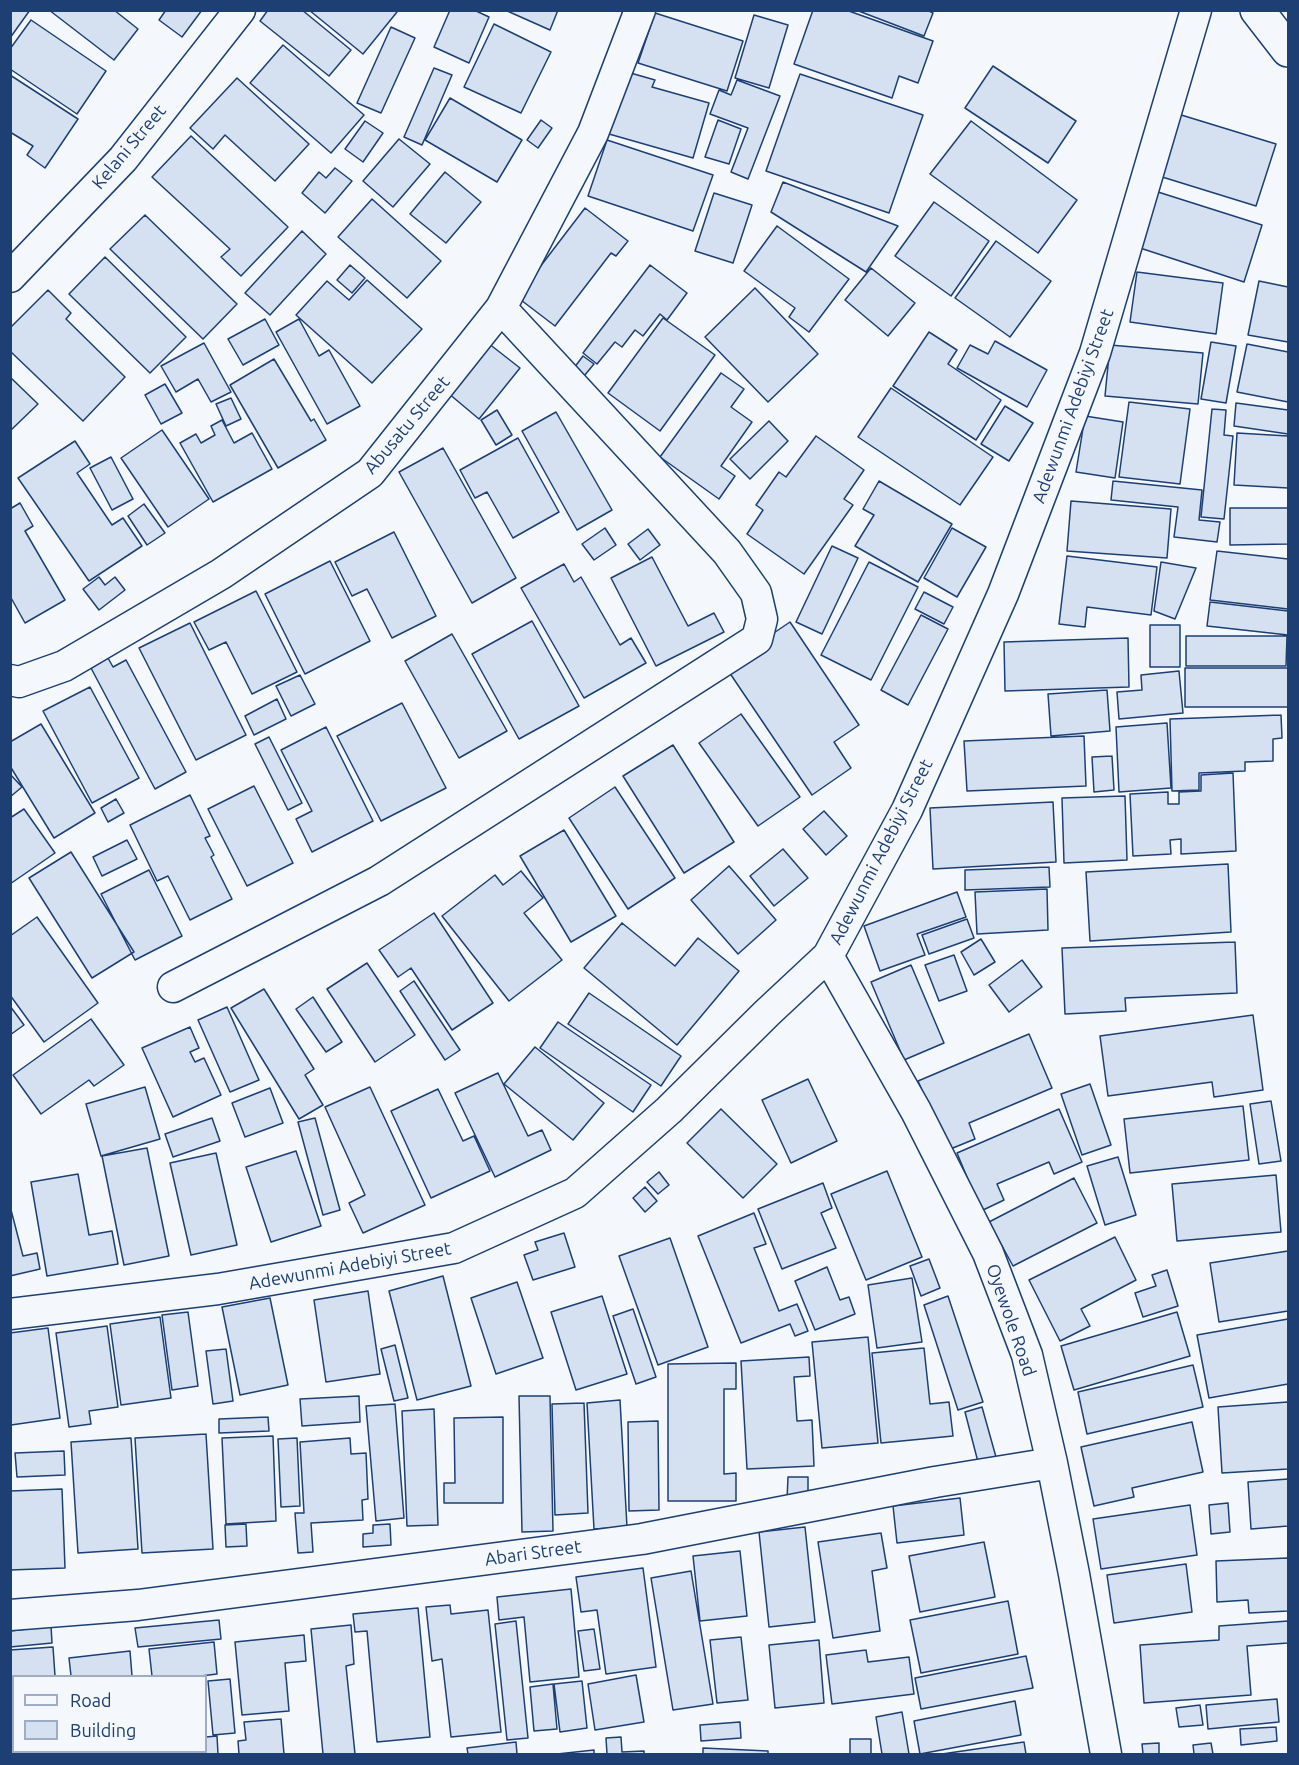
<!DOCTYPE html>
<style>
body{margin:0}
#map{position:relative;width:1299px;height:1765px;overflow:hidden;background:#f4f7fb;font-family:Ubuntu,sans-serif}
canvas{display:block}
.frame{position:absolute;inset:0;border:12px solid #1d3f73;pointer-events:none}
.legend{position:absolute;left:12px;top:1675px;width:195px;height:78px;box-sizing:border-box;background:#f4f7fb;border:2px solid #9eadc5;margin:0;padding:8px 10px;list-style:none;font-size:18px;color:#1d3f73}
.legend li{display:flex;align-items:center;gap:12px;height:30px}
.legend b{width:30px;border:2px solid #9eadc5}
</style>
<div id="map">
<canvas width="1299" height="1765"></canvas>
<div class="frame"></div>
<ul class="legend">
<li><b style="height:8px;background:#f4f7fb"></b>Road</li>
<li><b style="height:16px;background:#d5e0f0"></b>Building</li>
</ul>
</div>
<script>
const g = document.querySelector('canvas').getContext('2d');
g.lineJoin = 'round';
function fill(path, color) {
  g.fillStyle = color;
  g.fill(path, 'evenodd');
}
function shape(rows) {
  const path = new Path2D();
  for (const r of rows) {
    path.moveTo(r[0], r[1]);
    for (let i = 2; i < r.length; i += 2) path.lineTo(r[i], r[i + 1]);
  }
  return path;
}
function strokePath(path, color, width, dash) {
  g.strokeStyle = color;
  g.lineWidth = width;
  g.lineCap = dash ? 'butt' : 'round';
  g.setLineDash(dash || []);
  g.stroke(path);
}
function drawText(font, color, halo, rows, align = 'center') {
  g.font = font + ' Ubuntu,sans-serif';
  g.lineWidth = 4.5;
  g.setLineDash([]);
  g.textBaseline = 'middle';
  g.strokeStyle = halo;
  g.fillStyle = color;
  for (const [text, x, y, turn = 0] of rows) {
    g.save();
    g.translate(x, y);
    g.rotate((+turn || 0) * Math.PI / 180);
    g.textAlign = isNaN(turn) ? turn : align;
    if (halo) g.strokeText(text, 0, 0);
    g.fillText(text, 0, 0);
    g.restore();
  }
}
const building = shape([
 [10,10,30,10,10,38,10,10],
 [49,10,114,10,138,29,114,60,49,10],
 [166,10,202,10,182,37,159,20,166,10],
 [268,10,302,10,351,50,329,76,260,21,268,10],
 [309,10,396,10,397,12,363,54,309,10],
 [450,10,474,10,489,17,469,63,434,47,450,10],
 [505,10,558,10,550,30,505,10],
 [813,10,846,10,933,41,918,83,899,76,892,98,794,64,813,10],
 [856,10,927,10,933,13,924,36,856,10],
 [655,13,743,41,727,91,638,63,655,13],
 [754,15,788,25,769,88,735,78,754,15],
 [31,20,106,71,77,114,10,69,10,49,31,20],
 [494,24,551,52,521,113,464,87,494,24],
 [391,27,415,38,381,113,357,103,391,27],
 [283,45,364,115,331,153,250,83,283,45],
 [993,66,1076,121,1048,163,965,108,993,66],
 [434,68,452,75,422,145,404,137,434,68],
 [627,72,655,80,652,87,709,103,693,158,609,134,627,72],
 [800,74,923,115,889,213,766,171,800,74],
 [10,75,78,119,45,168,27,155,33,146,10,132,10,75],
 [237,78,309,144,275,181,225,135,213,149,190,128,237,78],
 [737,80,780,96,748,179,731,172,748,128,710,114,719,90,731,95,737,80],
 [450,98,522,140,497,182,425,140,450,98],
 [1178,114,1276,144,1256,206,1159,176,1178,114],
 [541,120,552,128,538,148,527,140,541,120],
 [718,120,741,129,729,164,705,157,718,120],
 [365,121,383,133,363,162,345,149,365,121],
 [971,121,1077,200,1038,253,930,174,971,121],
 [191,136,288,227,241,276,221,257,230,249,152,177,191,136],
 [399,139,430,164,393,207,363,181,399,139],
 [607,140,713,175,693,231,588,196,607,140],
 [335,168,352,181,325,213,302,193,319,172,326,178,335,168],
 [445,172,481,202,446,243,410,214,445,172],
 [783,182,898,226,866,272,771,212,783,182],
 [1158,192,1262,225,1244,282,1140,248,1158,192],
 [714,193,752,205,733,263,695,251,714,193],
 [372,199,441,261,407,298,338,237,372,199],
 [934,202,989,241,951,296,895,256,934,202],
 [585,208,628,241,616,256,611,253,555,326,517,297,585,208],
 [145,215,237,304,203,339,110,249,145,215],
 [777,226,849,279,809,332,789,317,795,308,744,271,777,226],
 [302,231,326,254,270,315,245,293,302,231],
 [996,241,1051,281,1010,337,955,298,996,241],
 [105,257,186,337,150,373,69,294,105,257],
 [350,265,365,278,352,293,337,280,350,265],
 [650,265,687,293,667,320,660,314,643,336,635,330,622,347,615,342,597,364,583,353,650,265],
 [871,268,915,303,888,336,845,300,871,268],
 [1137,272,1223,283,1216,334,1130,322,1137,272],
 [367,280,422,329,372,383,296,315,327,281,349,300,367,280],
 [1259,281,1288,287,1288,342,1248,335,1259,281],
 [755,288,818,354,768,402,705,337,755,288],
 [48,290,71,313,66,319,125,377,83,421,10,351,10,328,48,290],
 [663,318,715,355,660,431,608,393,663,318],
 [265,319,279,345,243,365,228,339,265,319],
 [299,319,319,356,329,350,360,406,327,424,276,332,299,319],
 [929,332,957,350,948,364,1001,400,976,440,893,386,929,332],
 [995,341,1047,370,1027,407,957,368,970,345,988,354,995,341],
 [1211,342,1236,346,1226,403,1201,399,1211,342],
 [204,343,231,392,211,402,198,379,176,392,161,366,204,343],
 [488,343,520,368,479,419,448,393,488,343],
 [1247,344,1288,352,1288,402,1237,392,1247,344],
 [1110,345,1203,353,1198,404,1105,396,1110,345],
 [583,356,594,364,584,376,574,368,583,356],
 [274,359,311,421,314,419,326,440,278,468,230,385,274,359],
 [721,373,744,389,731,407,752,422,721,466,735,476,719,499,660,457,721,373],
 [10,377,38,404,10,431,10,377],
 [165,384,182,413,161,424,145,395,165,384],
 [891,388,993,457,960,505,858,437,891,388],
 [231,398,241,419,226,426,216,404,231,398],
 [1129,402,1190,409,1180,484,1119,477,1129,402],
 [1236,403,1288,410,1288,434,1234,426,1236,403],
 [1005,406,1033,423,1009,461,981,444,1005,406],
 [1212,409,1226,410,1224,435,1233,436,1224,519,1201,517,1212,409],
 [497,410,512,435,496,445,481,420,497,410],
 [556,412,612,510,577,530,522,431,556,412],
 [1085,416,1123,422,1115,478,1076,472,1085,416],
 [222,420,234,443,252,433,272,469,213,502,180,443,196,434,201,443,215,435,211,426,222,420],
 [769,421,788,441,750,479,730,459,769,421],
 [162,430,209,499,168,527,121,458,162,430],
 [1237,433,1288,436,1288,488,1234,485,1237,433],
 [816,436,864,470,844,499,853,505,804,574,747,534,763,510,756,505,779,472,786,477,816,436],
 [518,438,559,512,513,538,487,492,475,498,460,470,518,438],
 [75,441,90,464,77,473,112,525,123,518,142,546,89,581,18,478,75,441],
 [443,448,516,578,472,603,399,472,443,448],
 [111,457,133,499,112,510,90,468,111,457],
 [879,481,952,524,918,582,855,546,874,515,863,509,879,481],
 [1113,481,1202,490,1199,520,1220,522,1217,542,1174,537,1178,507,1111,500,1113,481],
 [1071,501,1171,509,1167,558,1067,551,1071,501],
 [20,503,33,526,25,531,65,600,25,623,10,596,10,509,20,503],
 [144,504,165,533,147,545,128,516,144,504],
 [1230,508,1288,508,1288,544,1230,545,1230,508],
 [605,528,616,545,594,560,582,544,605,528],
 [952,528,986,547,957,597,924,578,952,528],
 [648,529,660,545,640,560,628,544,648,529],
 [394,532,436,616,392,638,367,589,352,596,335,562,394,532],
 [832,546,858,558,822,634,796,622,832,546],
 [1217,551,1288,559,1288,609,1210,600,1217,551],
 [1067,556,1157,567,1151,615,1087,607,1085,627,1059,624,1067,556],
 [652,557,688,626,714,613,724,632,656,666,611,578,652,557],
 [330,561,370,641,305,674,265,594,330,561],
 [869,562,918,587,871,680,821,655,869,562],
 [1161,562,1196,568,1175,619,1154,611,1161,562],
 [564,564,574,582,581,577,620,645,631,638,646,663,584,698,521,588,564,564],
 [99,577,105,585,115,577,125,590,99,610,83,589,99,577],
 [256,591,297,672,252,694,226,642,209,650,194,622,256,591],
 [924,592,953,607,944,624,915,609,924,592],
 [1210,602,1288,611,1288,635,1207,626,1210,602],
 [921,615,948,629,908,705,881,690,921,615],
 [532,621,579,706,519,739,472,654,532,621],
 [790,622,859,725,834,742,851,768,812,795,725,666,790,622],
 [190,623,246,735,196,760,139,648,190,623],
 [1150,625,1180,625,1180,667,1150,667,1150,625],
 [452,634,507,731,459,758,405,661,452,634],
 [1186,636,1287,636,1286,666,1186,666,1186,636],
 [1128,638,1129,687,1005,691,1004,642,1128,638],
 [108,658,113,667,126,660,186,772,155,789,91,668,108,658],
 [1185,668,1288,668,1288,707,1185,707,1185,668],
 [1179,671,1183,713,1119,719,1117,692,1142,690,1141,675,1179,671],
 [300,675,315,704,291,716,276,686,300,675],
 [90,687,139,778,92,803,43,711,90,687],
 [1107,690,1110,731,1051,736,1048,694,1107,690],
 [277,699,286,719,254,735,245,716,277,699],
 [402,703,446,788,381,821,337,736,402,703],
 [741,714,800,797,758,826,699,743,741,714],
 [1281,715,1282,738,1273,739,1273,761,1245,762,1245,771,1199,773,1199,790,1172,791,1170,719,1281,715],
 [1167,723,1171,788,1119,792,1116,727,1167,723],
 [41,724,95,813,54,838,10,766,10,742,41,724],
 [326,727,373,821,312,852,296,819,312,811,281,750,326,727],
 [1084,736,1086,786,967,791,964,741,1084,736],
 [269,737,302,803,288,810,255,744,269,737],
 [673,745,734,842,684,873,623,776,673,745],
 [1112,756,1114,790,1094,792,1092,757,1112,756],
 [1233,773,1236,851,1181,854,1181,839,1170,840,1171,854,1133,856,1130,794,1168,792,1168,804,1179,804,1179,792,1201,791,1201,775,1233,773],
 [10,774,22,787,10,797,10,774],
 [254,786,293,863,247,886,208,809,254,786],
 [615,787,675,878,628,909,569,818,615,787],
 [190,795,210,836,205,838,214,855,211,857,232,899,190,920,168,876,157,881,130,825,190,795],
 [1125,796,1127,860,1064,863,1062,798,1125,796],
 [116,799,124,813,108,822,101,808,116,799],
 [1053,802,1056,862,933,869,930,808,1053,802],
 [24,809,55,853,10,884,10,818,24,809],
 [824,811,847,836,826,855,803,829,824,811],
 [564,830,616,916,571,942,520,856,564,830],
 [127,840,137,859,102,876,93,857,127,840],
 [783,849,808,878,774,906,750,876,783,849],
 [71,852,134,952,92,978,29,878,71,852],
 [1228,864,1231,932,1090,941,1086,872,1228,864],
 [729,866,776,920,738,954,691,900,729,866],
 [1049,867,1050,887,965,890,965,870,1049,867],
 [149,870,182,936,135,960,101,894,149,870],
 [521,871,543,898,524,913,562,960,509,1001,442,916,495,875,503,885,521,871],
 [1047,889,1048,930,977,934,975,892,1047,889],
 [957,892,966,917,917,934,925,955,880,971,864,926,957,892],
 [434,913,493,1003,452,1030,411,968,398,977,379,950,434,913],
 [37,917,98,1003,44,1042,10,995,10,936,37,917],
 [967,919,974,938,929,954,922,935,967,919],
 [622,923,675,966,698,938,739,971,677,1045,584,968,622,923],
 [981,939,995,962,974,975,961,952,981,939],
 [1235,942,1237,993,1125,998,1126,1011,1065,1014,1062,948,1235,942],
 [954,955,967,991,939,1001,925,965,954,955],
 [1022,960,1042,987,1009,1012,989,985,1022,960],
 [367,963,415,1035,375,1062,327,989,367,963],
 [911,965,944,1043,904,1060,871,982,911,965],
 [414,981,460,1050,445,1060,400,991,414,981],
 [264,989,314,1069,305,1075,323,1105,299,1119,231,1008,264,989],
 [589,993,681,1056,661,1086,568,1024,589,993],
 [313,997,342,1042,326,1052,296,1009,313,997],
 [10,1006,24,1025,10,1035,10,1006],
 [227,1007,259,1080,230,1092,198,1020,227,1007],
 [1253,1015,1263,1090,1214,1097,1212,1082,1108,1096,1100,1036,1253,1015],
 [91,1019,124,1065,94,1086,89,1080,41,1114,13,1075,91,1019],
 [558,1022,651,1085,633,1112,540,1048,558,1022],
 [190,1027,199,1048,190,1052,195,1062,204,1058,221,1095,173,1117,142,1048,190,1027],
 [1029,1034,1052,1088,969,1123,975,1139,948,1150,918,1081,1029,1034],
 [535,1047,604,1103,573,1140,504,1084,535,1047],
 [498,1073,528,1136,542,1130,551,1150,495,1177,455,1093,498,1073],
 [808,1079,837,1141,791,1163,762,1100,808,1079],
 [1090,1084,1111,1145,1082,1155,1061,1094,1090,1084],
 [145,1087,160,1139,101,1156,86,1104,145,1087],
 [370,1087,425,1205,363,1233,349,1203,365,1195,325,1107,370,1087],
 [270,1088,283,1123,245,1137,232,1103,270,1088],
 [438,1089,463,1141,474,1136,490,1171,431,1198,391,1111,438,1089],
 [1271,1101,1281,1161,1259,1164,1250,1104,1271,1101],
 [1243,1106,1249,1160,1130,1173,1124,1119,1243,1106],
 [721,1109,777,1164,743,1198,687,1143,721,1109],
 [1059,1109,1082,1162,1054,1174,1049,1162,997,1184,1004,1200,981,1211,957,1153,1059,1109],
 [212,1118,220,1141,173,1157,165,1134,212,1118],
 [315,1118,340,1210,323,1215,298,1122,315,1118],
 [147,1148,169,1256,124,1265,102,1156,147,1148],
 [296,1151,321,1226,271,1242,246,1167,296,1151],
 [216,1153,237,1245,191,1255,170,1163,216,1153],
 [1118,1157,1136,1215,1105,1225,1087,1166,1118,1157],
 [887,1171,922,1257,866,1280,831,1194,887,1171],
 [659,1172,669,1185,658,1194,647,1182,659,1172],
 [78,1174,89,1235,112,1231,118,1264,47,1276,31,1182,78,1174],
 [1276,1175,1281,1232,1177,1241,1172,1184,1276,1175],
 [1074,1178,1097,1223,1013,1266,989,1222,1074,1178],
 [823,1183,832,1208,821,1213,836,1248,782,1269,758,1209,823,1183],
 [645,1187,657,1201,645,1212,633,1198,645,1187],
 [10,1206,23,1256,37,1253,40,1269,10,1276,10,1206],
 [754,1213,766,1244,754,1248,779,1311,797,1304,808,1331,795,1336,790,1324,741,1343,698,1236,754,1213],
 [564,1233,575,1267,533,1280,524,1255,538,1250,535,1242,564,1233],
 [1115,1237,1136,1280,1081,1309,1090,1326,1060,1341,1029,1280,1115,1237],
 [670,1238,708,1347,658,1365,619,1256,670,1238],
 [1288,1251,1288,1311,1219,1322,1210,1263,1288,1251],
 [929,1259,940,1288,921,1296,910,1266,929,1259],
 [827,1267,840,1300,849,1297,855,1314,815,1330,795,1281,827,1267],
 [1167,1270,1178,1306,1143,1317,1135,1293,1156,1286,1152,1275,1167,1270],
 [443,1276,471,1386,417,1400,389,1291,443,1276],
 [912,1278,922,1342,877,1348,868,1285,912,1278],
 [517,1282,543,1358,496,1374,471,1298,517,1282],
 [368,1291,380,1374,326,1382,314,1300,368,1291],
 [602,1296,627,1374,576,1390,551,1312,602,1296],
 [948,1296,983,1402,958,1410,924,1305,948,1296],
 [270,1298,288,1385,240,1395,222,1307,270,1298],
 [633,1309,656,1377,636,1384,613,1316,633,1309],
 [188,1312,198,1386,172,1390,162,1315,188,1312],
 [1177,1312,1190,1356,1074,1390,1061,1346,1177,1312],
 [160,1317,171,1398,121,1405,110,1324,160,1317],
 [1288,1319,1288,1384,1209,1398,1197,1335,1288,1319],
 [107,1326,118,1407,89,1411,91,1424,69,1427,56,1333,107,1326],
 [48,1328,60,1418,11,1425,10,1333,48,1328],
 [868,1337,878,1443,822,1448,812,1342,868,1337],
 [395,1345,408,1398,394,1401,381,1349,395,1345],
 [924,1348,930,1404,949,1402,953,1436,881,1443,872,1353,924,1348],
 [226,1349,233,1401,213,1404,206,1351,226,1349],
 [809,1357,810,1376,794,1377,797,1421,812,1420,814,1466,747,1469,741,1361,809,1357],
 [736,1363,736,1389,724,1389,724,1474,736,1473,736,1501,668,1501,668,1364,736,1363],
 [1193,1365,1203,1407,1087,1434,1078,1392,1193,1365],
 [359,1396,360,1422,302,1426,300,1399,359,1396],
 [519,1396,550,1396,553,1531,522,1532,519,1396],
 [620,1400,627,1527,594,1529,587,1403,620,1400],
 [1288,1402,1288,1469,1222,1473,1218,1407,1288,1402],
 [584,1403,588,1513,555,1515,552,1404,584,1403],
 [395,1404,404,1518,376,1521,366,1406,395,1404],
 [982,1407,996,1457,978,1462,965,1412,982,1407],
 [434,1409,438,1525,407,1526,402,1411,434,1409],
 [268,1417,269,1431,219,1433,219,1419,268,1417],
 [503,1417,503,1503,444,1503,444,1483,455,1483,454,1418,503,1417],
 [658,1421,659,1510,629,1511,628,1422,658,1421],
 [1192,1422,1203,1472,1132,1488,1134,1497,1094,1506,1081,1447,1192,1422],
 [206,1434,213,1549,142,1553,135,1438,206,1434],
 [273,1436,276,1521,226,1524,222,1438,273,1436],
 [131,1438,138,1549,78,1553,71,1442,131,1438],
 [297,1438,300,1506,281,1507,278,1439,297,1438],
 [350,1438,351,1454,366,1453,368,1499,362,1500,363,1520,311,1523,313,1552,298,1553,295,1513,304,1513,300,1442,350,1438],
 [64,1451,65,1475,17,1477,15,1453,64,1451],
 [788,1477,808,1477,808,1500,787,1500,788,1477],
 [1288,1479,1288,1526,1251,1529,1248,1482,1288,1479],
 [62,1489,65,1568,10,1570,10,1491,62,1489],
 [960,1498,964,1535,897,1543,893,1506,960,1498],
 [1228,1503,1230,1532,1211,1534,1209,1505,1228,1503],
 [1190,1505,1197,1555,1101,1569,1093,1519,1190,1505],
 [246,1524,247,1546,226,1547,225,1525,246,1524],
 [390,1524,391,1545,363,1547,363,1534,373,1533,373,1525,390,1524],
 [805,1527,815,1622,769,1627,759,1532,805,1527],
 [881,1533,887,1568,872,1571,880,1631,833,1638,818,1542,881,1533],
 [984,1542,995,1597,920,1612,909,1556,984,1542],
 [740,1551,747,1616,700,1621,693,1556,740,1551],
 [1288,1558,1288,1611,1249,1613,1248,1600,1217,1602,1216,1561,1288,1558],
 [1186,1564,1192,1612,1114,1623,1107,1575,1186,1564],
 [643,1568,656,1667,606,1674,597,1610,581,1612,576,1577,643,1568],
 [691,1571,713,1704,673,1710,651,1578,691,1571],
 [571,1589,579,1677,530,1682,524,1617,499,1620,497,1597,571,1589],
 [1008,1601,1018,1654,921,1673,910,1620,1008,1601],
 [450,1605,451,1614,488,1610,501,1732,451,1737,442,1659,432,1661,426,1607,450,1605],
 [418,1608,430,1737,377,1742,367,1631,355,1632,353,1614,418,1608],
 [219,1620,221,1639,138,1647,135,1628,219,1620],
 [516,1621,528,1738,507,1740,495,1624,516,1621],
 [1288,1621,1288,1643,1247,1646,1251,1695,1144,1703,1140,1645,1219,1640,1219,1626,1288,1621],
 [351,1625,354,1664,346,1666,355,1754,323,1754,311,1629,351,1625],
 [51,1626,52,1643,10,1647,10,1631,51,1626],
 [594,1629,600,1669,584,1671,578,1631,594,1629],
 [304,1635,306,1661,285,1663,289,1711,242,1715,235,1642,304,1635],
 [741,1637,748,1700,717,1703,710,1640,741,1637],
 [819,1640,824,1703,775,1708,769,1645,819,1640],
 [214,1642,217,1674,201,1676,152,1676,149,1649,214,1642],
 [53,1647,55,1676,14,1676,14,1748,10,1748,10,1650,53,1647],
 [866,1650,868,1662,909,1657,914,1694,832,1704,826,1655,866,1650],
 [130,1651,132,1676,71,1676,69,1658,130,1651],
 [1026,1656,1033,1688,921,1709,915,1678,1026,1656],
 [636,1675,644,1722,595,1730,588,1684,636,1675],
 [230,1679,235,1733,213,1735,208,1681,230,1679],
 [582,1681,587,1728,560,1732,554,1684,582,1681],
 [553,1684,557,1729,534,1731,530,1687,553,1684],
 [1277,1699,1279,1722,1208,1729,1206,1705,1277,1699],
 [1015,1701,1021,1735,920,1754,914,1721,1015,1701],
 [1200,1705,1203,1725,1179,1727,1176,1708,1200,1705],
 [902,1712,909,1754,882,1754,876,1717,902,1712],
 [281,1719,284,1754,239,1754,238,1741,246,1740,244,1722,281,1719],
 [740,1722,741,1738,701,1741,700,1725,740,1722],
 [1276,1727,1277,1741,1241,1745,1240,1729,1276,1727],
 [217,1736,218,1754,147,1754,147,1752,206,1752,206,1737,217,1736],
 [621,1737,622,1752,644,1751,644,1754,607,1754,606,1738,621,1737],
 [850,1739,871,1739,871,1754,850,1754,850,1739],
 [516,1742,517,1754,468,1754,467,1748,516,1742],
 [1024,1742,1026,1754,942,1754,1024,1742],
 [1159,1743,1159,1754,1143,1754,1142,1744,1159,1743],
 [1211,1743,1213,1754,1194,1754,1193,1745,1211,1743],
 [703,1748,768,1751,768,1754,703,1754,703,1748],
 [594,1750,594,1754,557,1754,594,1750]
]);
fill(building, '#d5e0f0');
strokePath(building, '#1d3f73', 1.5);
const minor = shape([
 [10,277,123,159,240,10],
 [10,680,19,682,64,666,221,574,370,473,501,308,593,133,640,10],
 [828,956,916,1111,988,1253,1027,1355,1052,1463,1074,1574,1106,1754],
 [173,987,379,881,757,639,762,619,756,593,727,552,501,308],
 [10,1314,218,1289,454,1248,575,1193,669,1110,767,1013,828,956,907,810,1003,594,1095,353,1196,10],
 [10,1615,138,1605,642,1539,935,1482,1052,1463]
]);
const trunk = shape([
 [1257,10,1288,50]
]);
strokePath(minor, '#1d3f73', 33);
strokePath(trunk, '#1d3f73', 36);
strokePath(minor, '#f4f7fb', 30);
strokePath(trunk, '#f4f7fb', 33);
drawText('18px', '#1d3f73', '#f4f7fb', [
 ["Kelani Street",129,147,-50],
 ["Adewunmi Adebiyi Street",1073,406,-70],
 ["Abusatu Street",407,425,-50],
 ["Adewunmi Adebiyi Street",881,852,-63],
 ["Adewunmi Adebiyi Street",350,1266,-10],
 ["Oyewole Road",1011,1320,71],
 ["Abari Street",533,1553,-8]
]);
</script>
